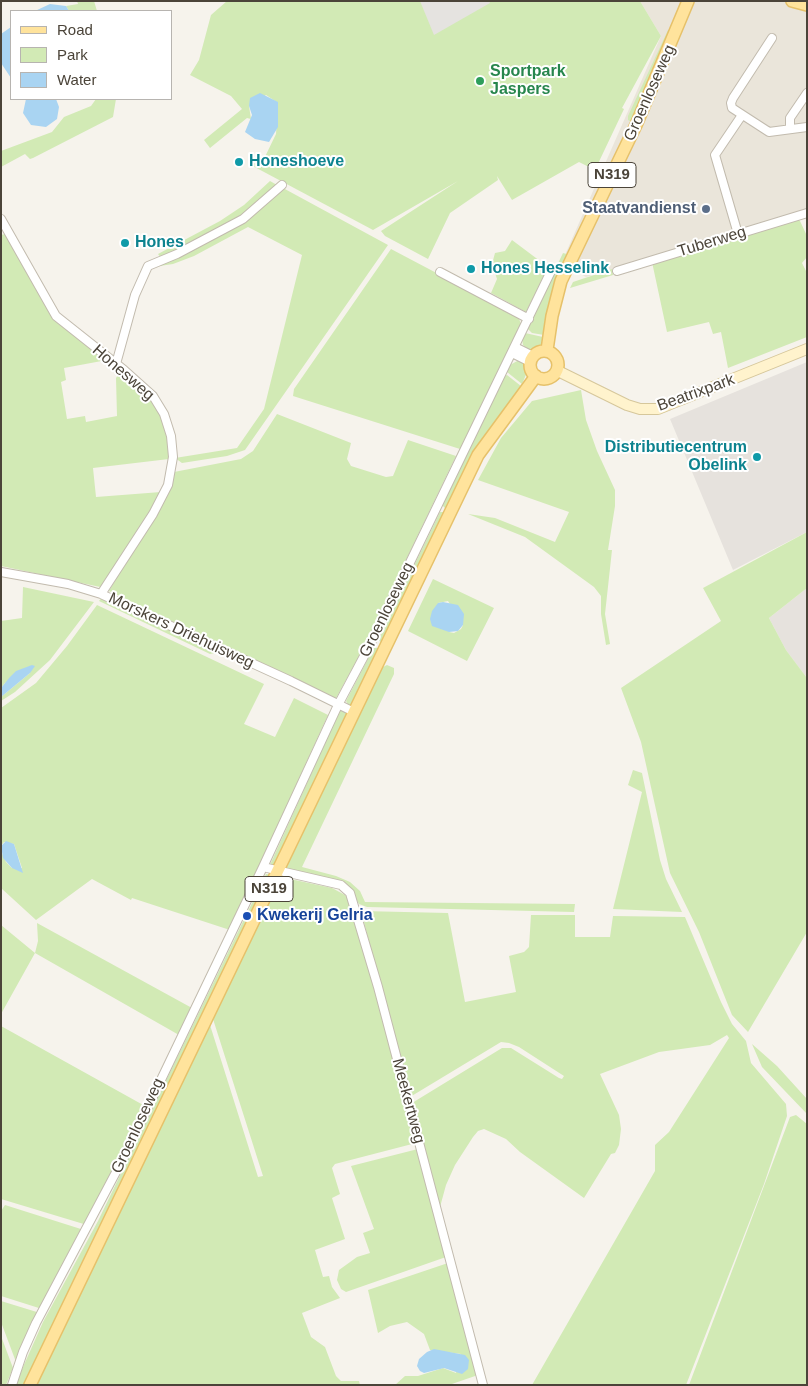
<!DOCTYPE html>
<style>
body{margin:0}
#map{position:relative;width:808px;height:1386px;overflow:hidden;background:#f6f3ec;font-family:Arial,sans-serif}
canvas{display:block}
.frame{position:absolute;inset:0;border:2px solid #4b4439;pointer-events:none}
.legend{position:absolute;left:10px;top:10px;width:162px;height:90px;box-sizing:border-box;background:#fff;border:1px solid #b7b4b0;margin:0;padding:6px 9px;list-style:none;font-size:15px;color:#4b4439}
.legend li{display:flex;align-items:center;gap:10px;height:25px}
.legend b{width:25px;border:1px solid #b7b4b0}
</style>
<div id="map">
<canvas width="808" height="1386"></canvas>
<div class="frame"></div>
<ul class="legend">
<li><b style="height:6px;background:#ffe39c"></b>Road</li>
<li><b style="height:14px;background:#d2eab5"></b>Park</li>
<li><b style="height:14px;background:#a9d4f2"></b>Water</li>
</ul>
</div>
<script>
const g = document.querySelector('canvas').getContext('2d');
g.lineJoin = 'round';
function fill(path, color) {
  g.fillStyle = color;
  g.fill(path, 'evenodd');
}
function shape(rows) {
  const path = new Path2D();
  for (const r of rows) {
    if (r.length === 3) {
      path.moveTo(r[0] + r[2], r[1]);
      path.arc(r[0], r[1], r[2], 0, 2 * Math.PI);
      continue;
    }
    path.moveTo(r[0], r[1]);
    for (let i = 2; i < r.length; i += 2) path.lineTo(r[i], r[i + 1]);
  }
  return path;
}
function strokePath(path, color, width, dash) {
  g.strokeStyle = color;
  g.lineWidth = width;
  g.lineCap = dash ? 'butt' : 'round';
  g.setLineDash(dash || []);
  g.stroke(path);
}
function drawText(font, color, halo, rows, align = 'center') {
  g.font = font + ' Arial,sans-serif';
  g.lineWidth = 4;
  g.setLineDash([]);
  g.textBaseline = 'middle';
  g.strokeStyle = halo;
  g.fillStyle = color;
  for (const [text, x, y, turn = 0] of rows) {
    g.save();
    g.translate(x, y);
    g.rotate((+turn || 0) * Math.PI / 180);
    g.textAlign = isNaN(turn) ? turn : align;
    if (halo) g.strokeText(text, 0, 0);
    g.fillText(text, 0, 0);
    g.restore();
  }
}
fill(shape([
 [640,1,807,1,807,212,586,277,561,264,661,36]
]), '#eae5da');
fill(shape([
 [807,362,807,532,733,570,670,419],
 [807,588,807,678,786,650,769,618]
]), '#e6e2dd');
fill(shape([
 [77,1,94,1,97,11,69,11,66,6,78,4],
 [227,1,640,1,661,36,622,108,624,109,595,170,579,162,512,200,497,176,498,180,450,213,428,259,385,236,381,231,458,181,373,230,249,164,253,158,262,163,276,134,278,103,266,95,249,106,251,119,247,118,210,148,204,140,242,109,231,96,190,75,199,60,211,15],
 [668,30,671,31,633,123,628,120,628,116],
 [96,99,116,99,113,117,33,158,30,159,25,154,1,167,1,151,52,132,64,117,91,106],
 [270,181,277,185,247,212,213,234,161,258,158,254,220,221,244,205],
 [283,188,388,245,245,450,227,456,182,463,175,458,237,448,264,409,302,255,248,227,194,256,173,264,153,267,190,251,238,225],
 [795,217,800,221,807,236,807,257,802,263,807,273,807,337,728,368,721,332,713,334,709,322,667,332,652,262],
 [5,234,48,310,107,360,64,368,66,380,61,382,67,419,85,416,86,422,117,416,116,378,121,371,147,394,157,407,168,433,169,459,93,468,96,497,161,492,105,588,1,566,1,235],
 [512,240,548,267,526,312,491,293,497,279,492,264,495,253,505,251],
 [391,249,518,316,521,324,460,449,293,396,294,389],
 [563,253,570,255,544,335,532,333,527,328],
 [612,269,613,275,570,288,573,282],
 [525,333,543,337,541,345,535,349,528,349,523,345,522,339],
 [519,360,526,365,528,370,522,384,507,372,510,365],
 [507,375,521,386,484,439,446,509,442,505,504,376],
 [581,390,586,420,597,451,615,490,615,506,608,550,612,550,605,614,610,644,606,645,601,614,601,596,594,587,525,537,468,514,495,518,555,542,569,512,478,480,501,438,532,401],
 [277,414,351,443,347,459,351,466,386,477,393,476,408,440,456,456,364,647,335,700,109,591,167,493,174,472,241,459,253,451],
 [440,512,445,512,384,643,381,642,378,640],
 [807,532,807,588,769,618,786,650,807,678,807,932,748,1032,732,1015,699,932,670,873,641,742,621,688,721,621,703,588],
 [433,579,494,608,467,661,408,631],
 [448,601,463,625,461,629,454,633,449,632,438,603],
 [23,587,94,602,50,660,15,692,1,701,1,697,30,673,5,683,1,688,1,621,22,618],
 [102,597,219,652,210,654,99,601],
 [97,605,264,684,244,724,275,737,294,698,328,715,230,930,132,898,131,900,92,879,36,920,1,888,1,851,6,862,12,868,22,868,14,844,4,842,1,846,1,708,36,683,67,646],
 [374,647,380,649,353,707,349,706,346,701],
 [387,665,394,668,394,674,302,867,336,876,350,882,360,891,365,902,575,904,574,912,367,907,359,904,351,891,283,871,372,686,383,667],
 [340,710,349,714,276,870,269,867],
 [633,770,642,773,660,860,666,879,682,912,613,909,642,792,628,785],
 [266,874,274,875,26,1385,15,1385,43,1322,98,1221],
 [281,877,332,888,345,895,352,905,416,1143,335,1164,332,1168,340,1194,332,1198,345,1239,315,1250,323,1277,329,1276,332,1287,340,1298,302,1313,311,1337,325,1347,336,1376,341,1381,359,1381,360,1385,36,1385,210,1025,258,1177,263,1176,213,1019],
 [361,911,448,913,465,1002,516,992,509,956,524,952,529,947,531,915,575,915,575,937,610,937,613,916,685,917,721,1002,732,1024,746,1041,751,1063,786,1104,787,1116,764,1184,686,1385,532,1385,655,1171,655,1145,669,1132,729,1038,727,1035,710,1045,659,1052,600,1074,619,1115,621,1129,619,1145,615,1153,611,1154,584,1198,520,1152,506,1139,484,1129,478,1131,473,1137,455,1165,446,1185,440,1207,412,1103,502,1048,511,1048,559,1078,562,1079,564,1076,519,1047,509,1043,501,1042,410,1097],
 [37,923,192,1008,179,1035,35,953,1,1014,1,925,35,953,38,941],
 [1,1026,145,1106,87,1225,1,1199],
 [752,1044,777,1066,807,1099,807,1114,762,1067],
 [796,1115,807,1124,807,1385,689,1385,790,1117],
 [418,1149,446,1257,346,1292,341,1289,337,1280,339,1270,357,1257,370,1253,363,1233,374,1229,351,1166],
 [5,1205,84,1230,42,1309,1,1296,1,1211],
 [448,1263,478,1375,449,1385,395,1385,405,1376,418,1376,443,1368,456,1373,461,1354,430,1350,424,1334,407,1322,390,1326,378,1333,368,1290],
 [1,1301,40,1313,16,1362,1,1322],
 [1,1336,13,1368,6,1385,1,1385]
]), '#d2eab5');
fill(shape([
 [420,1,489,1,490,3,434,35]
]), '#e5e3e0');
fill(shape([
 [50,4,66,6,69,11,35,11],
 [11,27,11,78,1,63,1,34],
 [260,93,278,102,278,127,269,142,255,139,245,132,252,115,249,106,250,98],
 [26,99,56,99,59,107,57,119,46,127,31,125,23,113],
 [443,602,458,605,464,614,463,625,458,631,449,632,432,626,430,619,432,611,438,603],
 [32,665,35,666,30,673,1,697,1,688,10,677,16,671],
 [6,841,14,844,23,873,12,868,3,858,1,846],
 [434,1349,465,1355,469,1360,468,1369,462,1374,444,1368,424,1373,420,1371,417,1366,419,1359,427,1352]
]), '#a9d4f2');
const street = shape([
 [772,38,733,98,731,103,732,108,769,132,807,127],
 [790,129,790,118,807,93],
 [1,219,56,316,124,370,153,396,164,414,171,436,173,457,168,485,153,514,101,594],
 [738,234,715,155,742,115],
 [617,271,807,213],
 [440,272,529,319],
 [515,347,533,356],
 [512,353,530,362],
 [116,364,135,295,148,266,177,254,243,219,282,185],
 [1,572,68,584,101,594,291,681,354,712],
 [263,867,341,885,350,893,378,987,483,1385],
 [12,1385,23,1352,36,1323,124,1157,263,867,338,705,371,643,552,269]
]);
const secondary = shape([
 [558,371,627,405,640,409,658,409,807,349]
]);
const primary = shape([
 [792,1,807,5],
 [547,350,552,316,561,281,636,125,688,1],
 [544,365,14],
 [30,1385,478,455,536,376]
]);
strokePath(street, '#c2bbae', 10);
strokePath(secondary, '#d6c79b', 12);
strokePath(primary, '#e6c16a', 14);
strokePath(street, '#fff', 8);
strokePath(secondary, '#fff3cd', 10);
strokePath(primary, '#ffe39c', 11);
for (const [x, y, r, color] of [
 [480,81,5,"#2e9e5b"],
 [239,162,5,"#0f9aa8"],
 [706,209,5,"#5c6f8a"],
 [125,243,5,"#0f9aa8"],
 [471,269,5,"#0f9aa8"],
 [757,457,5,"#0f9aa8"],
 [247,916,5,"#1a4fb4"]
]) {
  const dot = new Path2D();
  dot.arc(x, y, r, 0, 2 * Math.PI);
  g.fillStyle = color;
  g.fill(dot);
  strokePath(dot, '#fff', 2);
}
for (const [x, y, w] of [
 [612,175,48],
 [269,889,48]
]) {
  const box = new Path2D();
  box.roundRect(x - w / 2, y - 12.5, w, 25, 4);
  g.fillStyle = '#fff';
  g.fill(box);
  strokePath(box, '#4b4439', 1);
}
drawText('bold 15px', '#4b4439', null, [
 ["N319",612,175],
 ["N319",269,889]
]);
drawText('bold 16px', '#27864d', '#fff', [
 ["Sportpark",490,72],
 ["Jaspers",490,90]
], 'left');
drawText('16px', '#4b4439', '#fff', [
 ["Groenloseweg",650,93,-66],
 ["Tuberweg",712,242,-17],
 ["Honesweg",123,373,41],
 ["Beatrixpark",696,393,-20],
 ["Groenloseweg",387,610,-64],
 ["Morskers Driehuisweg",181,631,25],
 ["Meekertweg",408,1101,75],
 ["Groenloseweg",138,1126,-65]
]);
drawText('bold 16px', '#0d838f', '#fff', [
 ["Honeshoeve",249,162],
 ["Hones",135,243],
 ["Hones Hesselink",481,269],
 ["Distributiecentrum",747,448,"right"],
 ["Obelink",747,466,"right"]
], 'left');
drawText('bold 16px', '#4e5e75', '#fff', [
 ["Staatvandienst",696,209]
], 'right');
drawText('bold 16px', '#164399', '#fff', [
 ["Kwekerij Gelria",257,916]
], 'left');
</script>
